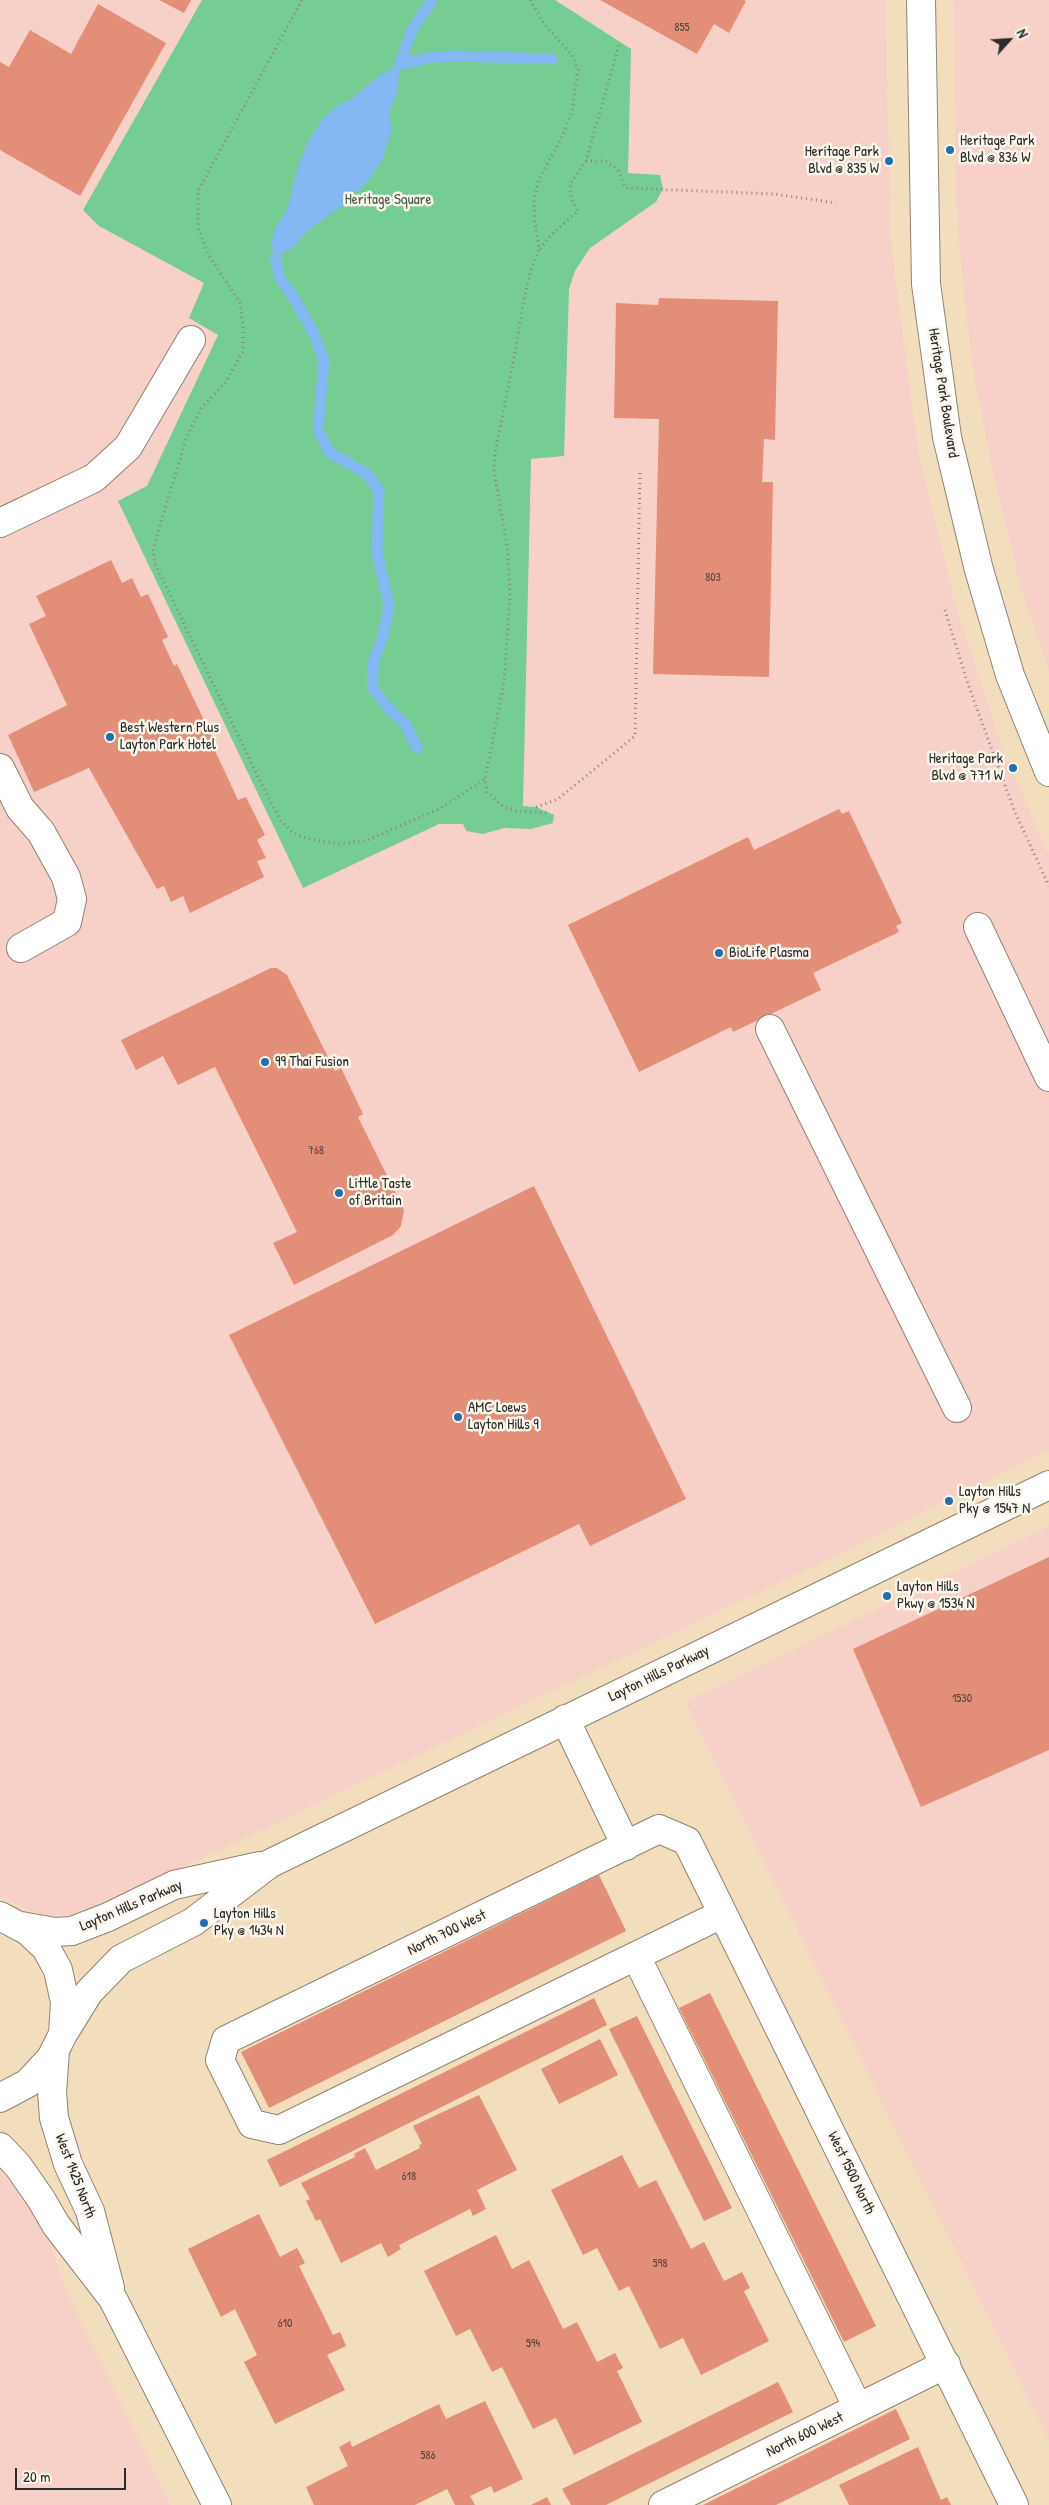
<!DOCTYPE html>
<style>
body{margin:0}
#map{position:relative;width:1049px;height:2505px;overflow:hidden;background:#f2ddbd;font-family:"Patrick Hand",sans-serif}
canvas{display:block}
.north{position:absolute;left:984px;top:15px;width:50px;height:50px;-webkit-text-stroke:4px #fbf7ec;paint-order:stroke;rotate:64deg;font-size:14px;font-weight:700;line-height:20px;text-align:center;color:#2b2b2b}
.north::after{content:'';display:block;margin:auto;width:18px;height:22px;background:#2b2b2b;clip-path:polygon(50% 0,100% 100%,50% 72%,0 100%)}
.scale{position:absolute;left:15px;top:2468px;width:111px;height:22px;box-sizing:border-box;border:2px solid #2b2b2b;border-top:0;padding-left:6px;font-size:15px;line-height:18px;white-space:nowrap;color:#2b2b2b;-webkit-text-stroke:4px #fbf7ec;paint-order:stroke}
</style>
<div id="map">
<canvas width="1049" height="2505"></canvas>
<div class="north">N</div>
<div class="scale">20 m</div>
</div>
<script>
const g = document.querySelector('canvas').getContext('2d');
g.lineJoin = 'round';
function fill(path, color) {
  g.fillStyle = color;
  g.fill(path, 'evenodd');
}
function shape(rows) {
  const path = new Path2D();
  for (const r of rows) {
    path.moveTo(r[0], r[1]);
    for (let i = 2; i < r.length; i += 2) path.lineTo(r[i], r[i + 1]);
  }
  return path;
}
function strokePath(path, color, width, dash) {
  g.strokeStyle = color;
  g.lineWidth = width;
  g.lineCap = dash ? 'butt' : 'round';
  g.setLineDash(dash || []);
  g.stroke(path);
}
function drawText(font, color, halo, rows, align = 'center') {
  g.font = font + ' "Patrick Hand",sans-serif';
  g.lineWidth = 5;
  g.setLineDash([]);
  g.textBaseline = 'middle';
  g.strokeStyle = halo;
  g.fillStyle = color;
  for (const [text, x, y, turn = 0] of rows) {
    g.save();
    g.translate(x, y);
    g.rotate((+turn || 0) * Math.PI / 180);
    g.textAlign = isNaN(turn) ? turn : align;
    if (halo) g.strokeText(text, 0, 0);
    g.fillText(text, 0, 0);
    g.restore();
  }
}
fill(shape([
 [0,0,885,0,891,243,918,450,954,601,1005,756,1049,854,1049,1450,812,1567,90,1912,59,1918,28,1910,0,1897],
 [954,0,1049,0,1049,671,1022,592,994,478,973,370,961,266,956,199],
 [1049,1526,1049,2441,685,1702],
 [0,2169,29,2203,46,2233,66,2290,171,2505,0,2505]
]), '#f7d1c8');
fill(shape([
 [202,0,555,0,631,49,628,173,660,175,663,189,656,202,590,248,575,271,569,289,564,456,531,459,523,806,536,807,554,815,553,823,531,829,504,828,483,834,466,831,463,824,439,824,303,888,118,501,147,486,218,335,189,318,204,283,99,226,83,210]
]), '#75cd93');
fill(shape([
 [400,64,397,93,390,110,391,132,382,160,368,181,341,207,308,230,294,247,275,258,271,245,275,229,287,210,298,166,308,142,323,118,337,106,353,98,381,74]
]), '#84b8f2');
strokePath(shape([
 [400,64,433,57,459,56,552,59],
 [400,64,411,32,432,0],
 [275,258,280,279,292,295,314,334,324,361,318,430,329,452,367,474,379,491,377,552,389,606,383,637,374,659,372,687,389,709,406,725,417,748]
]), '#84b8f2', 11);
fill(shape([
 [159,0,191,0,184,13],
 [600,0,743,0,746,1,729,33,714,24,697,54],
 [98,4,166,43,80,196,0,150,0,62,9,67,30,30,71,54],
 [659,298,778,301,775,440,764,439,762,482,773,482,769,677,653,674,659,419,614,418,616,303,658,305],
 [111,560,122,583,132,578,141,597,148,594,168,637,162,640,174,666,177,664,213,739,210,740,238,800,246,797,265,835,257,840,266,858,257,861,264,877,190,913,183,896,171,902,164,886,157,889,89,768,34,792,8,735,67,705,29,624,46,616,36,596],
 [839,809,842,814,849,811,902,923,896,926,899,932,813,973,821,990,733,1032,731,1027,639,1072,568,925,748,837,754,850],
 [271,968,277,968,287,975,335,1071,341,1068,363,1114,358,1117,404,1210,401,1226,393,1235,294,1285,273,1243,297,1232,215,1067,178,1085,163,1056,136,1070,121,1040],
 [534,1186,686,1499,590,1546,579,1524,375,1624,229,1335],
 [1049,1557,1049,1750,921,1807,853,1649],
 [599,1875,626,1931,269,2108,241,2052],
 [710,1993,876,2326,844,2342,679,2008],
 [594,1998,607,2025,280,2187,267,2160],
 [637,2016,732,2208,704,2221,609,2029],
 [600,2039,618,2075,559,2104,541,2069],
 [479,2095,517,2170,477,2190,486,2209,473,2216,470,2209,399,2245,401,2249,388,2257,381,2243,341,2263,320,2219,316,2221,306,2201,310,2199,301,2183,355,2157,354,2154,365,2148,376,2170,420,2148,419,2145,422,2144,413,2126],
 [622,2155,639,2188,656,2180,691,2249,704,2242,724,2281,742,2272,750,2288,744,2291,769,2341,701,2375,683,2338,660,2349,629,2286,619,2291,597,2248,583,2255,551,2190],
 [259,2214,280,2257,297,2248,305,2263,299,2266,333,2335,340,2332,346,2346,327,2355,345,2390,275,2424,244,2362,257,2355,235,2309,221,2317,188,2249],
 [496,2235,512,2269,529,2260,563,2329,577,2322,597,2362,615,2353,623,2368,617,2371,642,2422,574,2455,556,2418,533,2429,502,2367,492,2372,470,2329,456,2336,424,2271],
 [778,2382,793,2412,606,2505,571,2505,562,2489],
 [485,2401,523,2479,494,2493,491,2486,470,2496,475,2505,455,2505,447,2489,415,2505,314,2505,306,2487,348,2466,339,2447,350,2441,352,2447,439,2404,446,2419],
 [896,2409,910,2439,776,2505,703,2505],
 [918,2447,941,2500,947,2497,951,2505,849,2505,839,2485],
 [547,2497,551,2505,531,2505]
]), '#e38e79');
const minor = shape([
 [921,0,926,284,947,437,979,570,1010,675,1049,772],
 [0,523,94,478,128,447,191,340],
 [0,768,20,808,41,832,66,877,72,899,67,922,21,948],
 [978,927,1049,1077],
 [770,1029,957,1408],
 [565,1719,626,1846],
 [722,1914,279,2130,252,2124,220,2060,226,2040,659,1829,687,1841,1014,2505],
 [0,1916,28,1931,46,1948,58,1970,65,2002,63,2034,51,2058,28,2083,0,2098],
 [21,1926,55,1932,72,1931,108,1917,174,1885,260,1866],
 [636,1956,858,2408],
 [63,2034,89,1992,121,1959,193,1922,269,1864,1049,1485],
 [55,2051,52,2092,54,2118,68,2164,90,2211,110,2288],
 [0,2147,18,2166,41,2199,56,2225,113,2299,217,2505],
 [663,2505,946,2364]
]);
strokePath(minor, '#8e8474', 30);
strokePath(shape([
 [302,0,198,191,198,227,208,254,240,303,243,325,243,351,225,383,202,407,187,436,153,549,155,564,267,795,281,821,292,832,308,839,339,844,368,840,439,809,485,779],
 [530,0,545,25,572,55,578,70,572,111,563,135,539,179,534,198,535,223,539,249,532,266,524,299,514,358,495,453,494,471,508,551,510,595,504,683,485,779,487,792,504,807,516,811,549,813],
 [586,161,605,161,618,170,626,188,774,194,836,203],
 [540,249,551,235,578,211,571,198,570,184,586,161,619,45],
 [945,610,968,684,1014,810,1049,886],
 [536,807,558,799,635,736,640,472]
]), '#8e8474', 3, [1, 4]);
strokePath(minor, '#fff', 28);
for (const [x, y, r, color] of [
 [950,150,5,"#1f6fb2"],
 [889,161,5,"#1f6fb2"],
 [110,737,5,"#1f6fb2"],
 [1013,768,5,"#1f6fb2"],
 [719,953,5,"#1f6fb2"],
 [265,1062,5,"#1f6fb2"],
 [339,1193,5,"#1f6fb2"],
 [458,1417,5,"#1f6fb2"],
 [949,1501,5,"#1f6fb2"],
 [887,1596,5,"#1f6fb2"],
 [204,1923,5,"#1f6fb2"]
]) {
  const dot = new Path2D();
  dot.arc(x, y, r, 0, 2 * Math.PI);
  g.fillStyle = color;
  g.fill(dot);
  strokePath(dot, '#fbf7ec', 2);
}
drawText('12px', '#59443e', null, [
 ["855",682,28],
 ["803",713,578],
 ["768",316,1151],
 ["1530",962,1699],
 ["618",409,2177],
 ["598",660,2264],
 ["610",285,2324],
 ["594",533,2344],
 ["586",428,2456]
]);
drawText('15px', '#2b2b2b', '#fbf7ec', [
 ["Heritage Park",960,141],
 ["Blvd @ 836 W",960,158],
 ["Heritage Park",879,152,"right"],
 ["Blvd @ 835 W",879,169,"right"],
 ["Best Western Plus",120,728],
 ["Layton Park Hotel",120,745],
 ["Heritage Park",1003,759,"right"],
 ["Blvd @ 771 W",1003,776,"right"],
 ["BioLife Plasma",729,953],
 ["99 Thai Fusion",275,1062],
 ["Little Taste",349,1184],
 ["of Britain",349,1201],
 ["AMC Loews",468,1408],
 ["Layton Hills 9",468,1425],
 ["Layton Hills",959,1492],
 ["Pky @ 1547 N",959,1509],
 ["Layton Hills",897,1587],
 ["Pkwy @ 1534 N",897,1604],
 ["Layton Hills",214,1914],
 ["Pky @ 1434 N",214,1931]
], 'left');
drawText('15px', '#415c4a', '#fbf7ec', [
 ["Heritage Square",388,200]
]);
drawText('15px', '#2b2b2b', '#fbf7ec', [
 ["Heritage Park Boulevard",943,393,81],
 ["Layton Hills Parkway",659,1674,-26],
 ["Layton Hills Parkway",131,1906,-23],
 ["North 700 West",447,1933,-26],
 ["West 1500 North",851,2173,64],
 ["West 1425 North",75,2176,69],
 ["North 600 West",805,2435,-26]
]);
</script>
